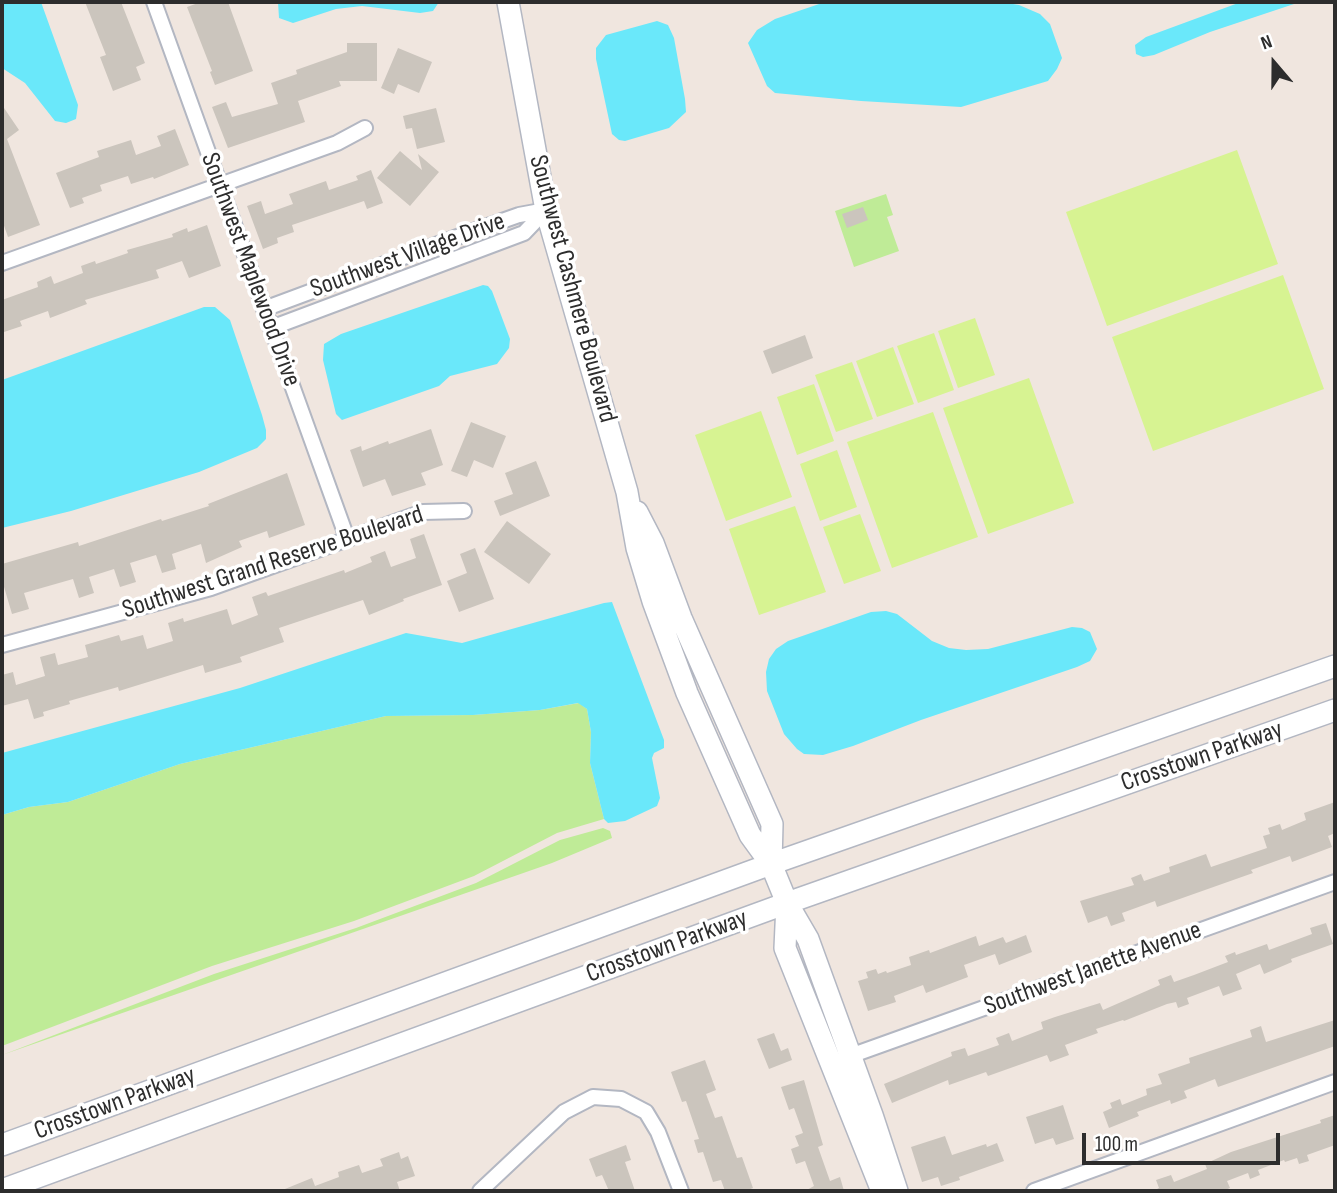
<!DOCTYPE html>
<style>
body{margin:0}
#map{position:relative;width:1337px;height:1193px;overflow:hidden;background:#f0e6df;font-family:"Sofia Sans Condensed",sans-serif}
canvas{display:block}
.frame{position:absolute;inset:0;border:4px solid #2d2d2d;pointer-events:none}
.north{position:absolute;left:1239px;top:28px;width:70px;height:70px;-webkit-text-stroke:5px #fff;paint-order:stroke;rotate:340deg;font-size:19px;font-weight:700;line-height:28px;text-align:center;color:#2d2d2d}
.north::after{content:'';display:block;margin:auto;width:24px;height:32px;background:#2d2d2d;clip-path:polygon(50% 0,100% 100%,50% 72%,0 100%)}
.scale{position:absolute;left:1082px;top:1133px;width:198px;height:32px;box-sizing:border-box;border:4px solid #2d2d2d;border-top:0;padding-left:9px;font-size:21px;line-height:24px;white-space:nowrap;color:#2d2d2d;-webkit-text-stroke:5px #fff;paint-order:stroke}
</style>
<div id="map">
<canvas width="1337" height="1193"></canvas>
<div class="frame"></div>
<div class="north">N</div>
<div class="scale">100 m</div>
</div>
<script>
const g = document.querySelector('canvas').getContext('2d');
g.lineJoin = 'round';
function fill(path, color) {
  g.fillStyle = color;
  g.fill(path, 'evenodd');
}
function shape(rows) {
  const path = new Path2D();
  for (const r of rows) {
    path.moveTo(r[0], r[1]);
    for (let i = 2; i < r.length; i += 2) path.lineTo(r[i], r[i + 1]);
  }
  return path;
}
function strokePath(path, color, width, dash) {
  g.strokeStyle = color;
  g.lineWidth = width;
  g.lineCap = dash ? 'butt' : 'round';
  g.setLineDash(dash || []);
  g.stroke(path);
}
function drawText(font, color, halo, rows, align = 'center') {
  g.font = font + ' "Sofia Sans Condensed",sans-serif';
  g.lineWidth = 7;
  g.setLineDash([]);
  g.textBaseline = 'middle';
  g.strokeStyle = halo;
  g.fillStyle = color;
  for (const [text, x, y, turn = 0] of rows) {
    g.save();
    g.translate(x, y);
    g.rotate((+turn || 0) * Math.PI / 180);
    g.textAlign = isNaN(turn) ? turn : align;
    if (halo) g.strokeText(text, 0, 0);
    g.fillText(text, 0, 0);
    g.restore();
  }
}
fill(shape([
 [886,194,893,215,887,217,899,251,854,267,835,211],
 [579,703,587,709,591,732,590,763,604,819,557,833,474,876,354,921,212,966,2,1046,2,815,29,807,68,802,180,764,386,716,473,715,540,710],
 [603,828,610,831,612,838,552,863,2,1055,214,974,356,928,476,883,560,840]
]), '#bfeb97');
fill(shape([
 [1237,150,1278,264,1107,326,1066,212],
 [1283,275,1324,389,1153,451,1112,337],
 [975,318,995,375,958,388,938,331],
 [934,333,954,390,918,403,897,346],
 [893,347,914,404,877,417,856,361],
 [852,362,873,419,836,432,815,375],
 [1029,378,1074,503,988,534,943,408],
 [814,384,834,441,797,455,777,397],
 [761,411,792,497,726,521,695,435],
 [933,412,978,537,892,568,847,442],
 [837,450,857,507,820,521,800,464],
 [795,506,826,592,759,615,729,529],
 [860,514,881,571,844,584,823,527]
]), '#d7f392');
fill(shape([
 [2,2,41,2,78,105,76,119,66,123,55,121,25,83,2,68],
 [278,2,439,2,433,11,420,13,362,6,336,9,293,23,279,18],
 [825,2,1001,2,1019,5,1040,14,1050,24,1062,58,1057,69,1048,81,961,107,861,101,775,93,767,86,748,43,757,30,775,19],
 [1241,2,1300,2,1210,32,1154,55,1143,57,1136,54,1135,45,1146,37],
 [657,21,668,25,674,38,685,99,686,112,669,128,625,141,619,140,612,134,596,59,596,48,606,35],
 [483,285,488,286,492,291,510,339,509,348,497,364,450,376,439,386,342,420,336,414,323,360,324,344,341,334],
 [204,307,215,307,230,320,262,415,266,430,266,439,257,448,199,472,71,511,2,528,2,380],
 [612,602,664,740,664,748,654,753,652,758,660,798,657,806,625,821,608,823,604,819,590,763,591,732,587,709,578,703,540,710,473,715,386,716,180,764,68,802,29,807,2,815,2,753,240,688,406,633,462,643,604,603],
 [886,611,897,614,932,641,949,648,966,650,988,649,1072,627,1082,628,1090,632,1097,649,1090,661,1077,667,921,720,853,746,823,755,804,754,797,749,784,734,767,691,766,672,769,659,776,649,788,641,871,612]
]), '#6ae8fa');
fill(shape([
 [85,2,121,2,145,63,136,67,141,80,113,91,100,57,106,55],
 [201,2,228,2,253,71,215,85,210,72,212,71,187,7],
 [347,43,377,43,377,81,339,81,341,86,298,101,305,122,228,148,212,107,226,102,232,117,278,104,271,83,297,74,296,70,347,52],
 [398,48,432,62,419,93,398,84,394,94,381,88],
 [2,105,19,130,7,139,40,225,8,237,2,220],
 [436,108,445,142,417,149,412,128,406,129,403,116],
 [175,129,189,165,154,179,153,177,131,184,128,176,100,185,102,191,82,198,84,203,70,208,56,173,99,157,97,151,131,140,136,155,161,146,157,136],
 [400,151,422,170,418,154,439,172,410,206,377,178],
 [371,170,383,203,367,209,364,201,292,225,294,232,277,238,278,243,263,249,247,206,261,201,265,214,293,204,289,194,326,181,329,190,358,180,356,176],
 [863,207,868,220,847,228,842,214],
 [207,225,221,266,189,278,182,261,156,270,159,278,85,300,87,304,50,318,48,311,20,321,22,326,4,332,2,325,2,300,38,287,37,282,51,276,54,284,83,273,81,266,95,261,96,264,128,253,127,250,173,237,172,234,187,228,188,232],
 [805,335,813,358,772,374,763,351],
 [471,422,506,436,493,468,474,460,467,477,451,471],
 [431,429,443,465,421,473,426,485,392,496,385,479,363,487,350,450,361,446,362,451,388,441,389,444],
 [536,461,550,496,500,516,494,501,513,494,505,473],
 [287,473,305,525,269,538,267,531,239,541,242,547,206,563,201,544,172,554,176,569,162,573,156,555,130,563,136,582,120,587,114,569,89,577,94,593,79,598,73,579,24,593,29,609,12,614,2,580,2,564,78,542,79,546,161,519,162,521,209,506,208,504],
 [507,521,551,554,529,584,484,552],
 [424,534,442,585,403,599,404,601,369,615,363,600,279,628,284,642,240,657,242,662,205,673,203,665,119,691,118,687,69,701,70,704,43,712,44,716,34,719,28,699,2,706,2,675,13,672,16,685,45,676,40,657,55,653,58,665,88,657,85,645,119,635,121,641,143,635,147,649,173,641,168,623,183,618,184,622,227,609,232,625,258,615,252,597,266,592,268,596,344,570,345,573,372,562,370,557,385,551,391,567,416,558,410,539],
 [475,548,494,599,459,612,447,581,467,573,460,554],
 [1335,802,1335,833,1328,836,1332,847,1292,862,1290,856,1251,870,1253,873,1157,907,1155,901,1122,913,1125,921,1111,926,1107,916,1088,923,1080,901,1134,885,1131,878,1141,874,1144,881,1170,872,1169,867,1206,854,1211,867,1267,848,1263,836,1270,834,1268,828,1280,824,1282,830,1306,820,1304,813],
 [1326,923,1333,944,1291,959,1292,962,1264,974,1260,964,1236,974,1242,989,1223,996,1219,986,1187,998,1189,1004,1178,1008,1176,1002,1167,1004,1124,1021,1123,1020,1096,1029,1098,1033,1065,1045,1069,1055,1050,1062,1047,1055,988,1076,986,1072,949,1085,948,1080,892,1103,884,1084,952,1056,951,1052,965,1048,968,1056,999,1045,996,1038,1009,1033,1012,1041,1043,1029,1041,1022,1055,1017,1100,1003,1103,1010,1160,985,1158,980,1171,975,1174,982,1194,975,1228,962,1225,956,1235,952,1236,955,1267,944,1269,950,1312,934,1310,928],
 [1026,935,1032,952,999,965,995,954,964,965,968,977,926,993,923,985,894,996,896,1002,868,1011,858,981,868,978,866,972,876,969,878,974,886,971,887,973,911,965,909,957,929,950,930,953,976,936,979,946,1003,937,1006,943],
 [1335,1020,1335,1046,1218,1087,1215,1079,1184,1091,1187,1098,1171,1104,1170,1100,1137,1112,1139,1116,1109,1128,1103,1112,1112,1108,1110,1103,1120,1099,1122,1105,1147,1095,1146,1089,1162,1084,1158,1074,1190,1063,1189,1058,1252,1037,1250,1030,1261,1026,1266,1042],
 [774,1033,781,1051,788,1048,792,1060,769,1069,757,1039],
 [705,1060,716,1090,706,1094,715,1118,722,1116,737,1158,742,1157,753,1188,745,1191,725,1191,721,1180,713,1182,703,1152,698,1153,694,1140,699,1139,686,1101,682,1102,671,1072],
 [804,1080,823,1145,818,1147,830,1181,840,1177,844,1191,805,1191,814,1186,805,1161,796,1164,791,1149,799,1146,795,1136,803,1133,794,1108,789,1110,781,1087],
 [1063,1105,1074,1139,1056,1145,1053,1138,1035,1144,1026,1117],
 [1335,1115,1335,1145,1307,1155,1309,1161,1299,1164,1297,1158,1285,1162,1284,1160,1258,1170,1260,1175,1250,1179,1248,1173,1227,1181,1230,1188,1223,1191,1153,1191,1159,1188,1156,1180,1171,1175,1174,1182,1207,1169,1205,1164,1231,1152,1321,1123,1320,1120],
 [945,1136,952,1155,986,1144,987,1147,997,1143,1004,1161,959,1177,960,1180,941,1186,938,1177,922,1182,911,1147],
 [626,1145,631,1160,625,1162,635,1191,609,1191,602,1175,596,1177,589,1159],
 [399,1152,401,1159,408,1156,415,1176,397,1182,400,1191,280,1191,312,1178,315,1186,339,1177,338,1172,359,1165,362,1173,383,1166,380,1159]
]), '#cbc5bd');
const street = shape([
 [154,2,347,538],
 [2,263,337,143,365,128],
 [264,309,468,233,519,215,546,210],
 [271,328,524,233,546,210],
 [2,645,211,588,423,512,464,511],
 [850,1056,1335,882],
 [480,1191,564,1112,593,1097,621,1099,646,1112,658,1132,681,1191],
 [1034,1191,1335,1082]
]);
const secondary = shape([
 [508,2,546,210,627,492,637,548,653,601,687,693,750,835,771,864,787,903,808,939,872,1115,897,1191],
 [637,512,653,543,681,618,772,824,771,864],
 [787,904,785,948,882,1191],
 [2,1145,771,864,1335,666],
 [2,1190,787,903,1335,710]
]);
strokePath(street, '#b3b7c2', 18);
strokePath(secondary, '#b3b7c2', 24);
strokePath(street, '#fff', 14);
strokePath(secondary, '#fff', 21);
drawText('26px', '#2d2d2d', '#fff', [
 ["Southwest Village Drive",408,256,-20],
 ["Southwest Maplewood Drive",250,270,70],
 ["Southwest Cashmere Boulevard",572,289,75],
 ["Southwest Grand Reserve Boulevard",273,563,-18],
 ["Crosstown Parkway",1202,757,-19],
 ["Crosstown Parkway",667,947,-20],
 ["Southwest Janette Avenue",1093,969,-20],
 ["Crosstown Parkway",115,1104,-20]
]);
</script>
